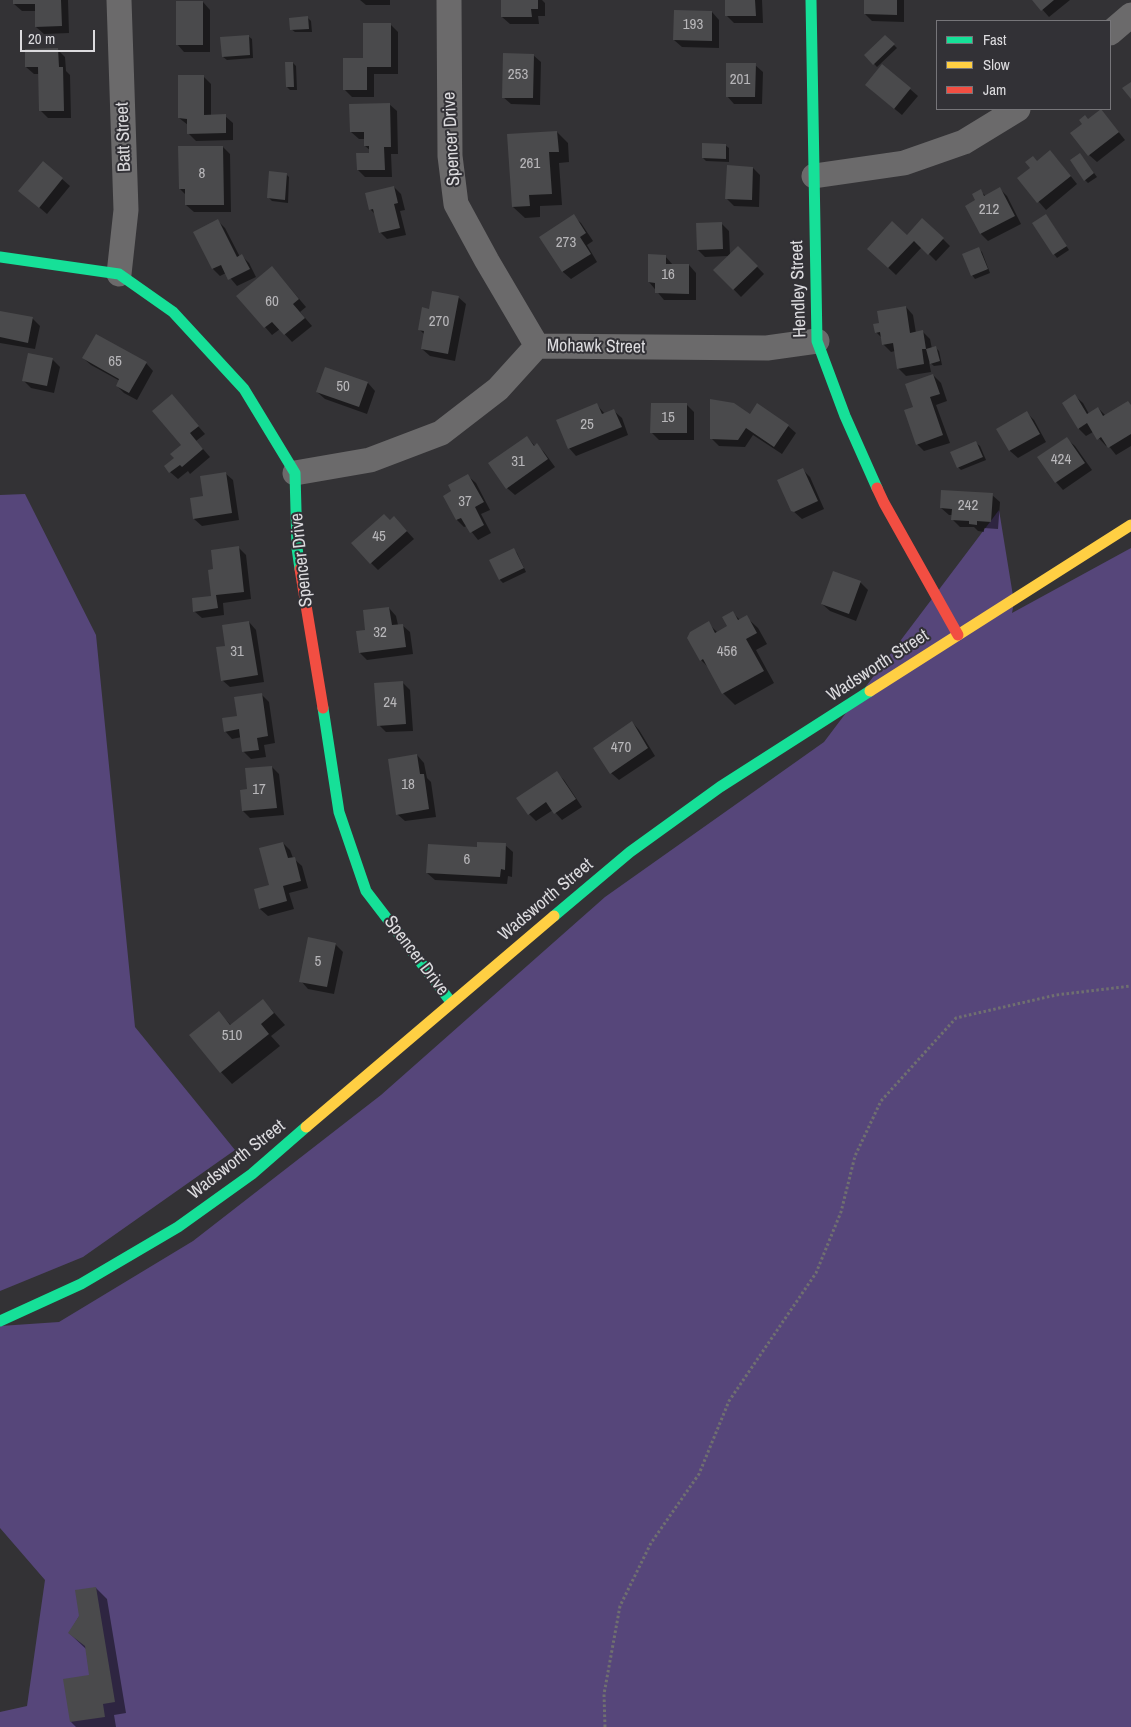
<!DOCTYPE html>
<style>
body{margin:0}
#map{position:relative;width:1131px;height:1727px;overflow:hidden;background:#333235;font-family:"Archivo Narrow",sans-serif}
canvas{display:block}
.legend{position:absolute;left:936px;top:20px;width:175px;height:90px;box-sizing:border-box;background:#323136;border:1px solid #767579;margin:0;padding:6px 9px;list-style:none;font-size:15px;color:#dcdbde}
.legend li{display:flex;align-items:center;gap:10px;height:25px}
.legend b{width:25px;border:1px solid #767579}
.scale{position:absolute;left:20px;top:30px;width:75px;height:22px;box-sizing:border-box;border:2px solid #dcdbde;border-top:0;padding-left:6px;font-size:15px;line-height:18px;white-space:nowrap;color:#dcdbde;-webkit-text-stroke:4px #323136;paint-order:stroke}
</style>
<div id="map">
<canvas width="1131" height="1727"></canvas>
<ul class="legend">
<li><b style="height:6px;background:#16e098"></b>Fast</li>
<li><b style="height:6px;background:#ffcf43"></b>Slow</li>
<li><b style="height:6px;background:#f24e42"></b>Jam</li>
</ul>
<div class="scale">20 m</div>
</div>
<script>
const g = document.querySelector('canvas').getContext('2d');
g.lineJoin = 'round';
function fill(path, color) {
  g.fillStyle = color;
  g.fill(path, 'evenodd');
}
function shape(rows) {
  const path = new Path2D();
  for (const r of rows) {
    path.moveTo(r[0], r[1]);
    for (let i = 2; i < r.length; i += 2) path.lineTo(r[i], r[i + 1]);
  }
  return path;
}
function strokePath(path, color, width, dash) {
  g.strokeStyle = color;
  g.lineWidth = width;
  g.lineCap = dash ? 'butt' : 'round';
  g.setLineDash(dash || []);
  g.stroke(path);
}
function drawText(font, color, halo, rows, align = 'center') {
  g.font = font + ' "Archivo Narrow",sans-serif';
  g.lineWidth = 4;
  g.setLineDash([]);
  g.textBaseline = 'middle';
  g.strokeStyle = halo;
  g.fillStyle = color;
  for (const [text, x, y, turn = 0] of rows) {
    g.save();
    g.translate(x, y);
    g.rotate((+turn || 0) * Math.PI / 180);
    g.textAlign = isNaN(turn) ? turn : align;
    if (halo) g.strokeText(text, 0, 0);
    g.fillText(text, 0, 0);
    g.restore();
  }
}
fill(shape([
 [25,494,96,635,135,1027,235,1150,83,1257,0,1291,0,495],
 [999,510,1014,602,1012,613,1131,548,1131,1727,0,1727,0,1712,27,1706,45,1580,0,1528,0,1326,59,1322,193,1241,381,1095,605,897,824,742]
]), '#56467a');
fill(shape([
 [14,0,68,0,69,33,44,34,36,27,36,11,22,11,14,4],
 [360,0,390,0,390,5,366,5],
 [502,0,542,0,545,3,545,16,538,16,539,24,510,24,502,17],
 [726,0,762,0,763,23,734,23,726,15],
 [865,0,904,0,904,22,872,21,865,14],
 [1034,0,1070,0,1049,17],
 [203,2,210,10,210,52,184,52,177,44],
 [712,12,719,20,719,48,682,47,674,40],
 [307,17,311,21,312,32,295,32,291,29],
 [390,24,398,32,398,74,374,74,374,97,352,97,345,90],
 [248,36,252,39,253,58,227,60,223,57],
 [885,36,897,48,877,67,866,55],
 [58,50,65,57,66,71,70,75,71,118,48,118,40,110,39,74,34,74,26,67],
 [533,55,541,62,540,105,511,104,503,97],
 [293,63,296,66,297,90,290,90,287,87],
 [755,65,763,72,762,104,734,104,727,96],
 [203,76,211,84,211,116,225,116,233,123,233,140,196,141,188,133,188,125,179,118],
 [910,89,918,96,902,115,874,92],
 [389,104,397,111,398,154,391,154,392,177,365,177,358,170,371,154,371,151,365,146,365,139,359,139,351,132],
 [1101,110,1125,140,1097,162,1089,155,1083,124],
 [557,132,568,143,569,162,559,163,562,205,540,206,540,217,525,218,513,207],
 [725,145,729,148,729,162,706,161,703,158],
 [223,147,230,154,231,212,194,212,186,205,186,195,180,189],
 [1083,158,1097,177,1088,183,1085,180],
 [1057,159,1077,184,1046,210,1018,178],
 [753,168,760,175,759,207,734,206,726,198],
 [286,174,289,177,288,203,272,201,269,198],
 [62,179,70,186,47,214,20,191],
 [394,187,401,194,405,210,400,211,406,235,387,239,380,232,375,214,370,209],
 [1000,189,1007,196,1021,224,988,241,981,234,967,206,977,201,980,191,986,196],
 [573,216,581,223,593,241,587,245,597,262,571,279,563,272,541,237],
 [1049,219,1069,250,1057,258,1054,254],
 [218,221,225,228,240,257,242,256,249,263,256,277,237,286,226,273,220,276,213,269,194,233],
 [722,224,729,231,730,255,738,247,764,274,741,297,715,270,728,256,705,257,698,250],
 [907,237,943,239,950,246,936,261,922,247,896,275,876,256],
 [979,249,982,252,990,273,975,279,972,275],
 [665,256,673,265,689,265,696,273,696,300,664,300,649,282],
 [279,275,306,307,300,312,312,326,292,342,280,329,272,335,238,296],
 [458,297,466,304,455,361,430,356,422,349,425,335,419,329,430,310],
 [906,307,913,315,916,333,923,332,930,339,932,349,936,348,939,351,942,365,934,366,929,362,931,372,906,376,898,368,895,351,891,352,883,344,883,339,876,332,880,324],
 [0,312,32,318,40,326,35,349,0,343],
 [83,358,146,363,153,371,137,400,124,393,117,386,120,381,91,365],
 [52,359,60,367,54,393,31,388,23,380],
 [933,375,941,383,947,401,936,405,950,443,924,451,917,444,914,408],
 [368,383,375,391,367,414,325,399,317,392],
 [172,396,205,434,196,441,210,457,190,474,188,471,178,479,170,472,182,445],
 [1075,396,1083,403,1089,414,1098,408,1106,416,1131,405,1131,446,1116,455,1108,445,1106,446,1093,432,1086,436,1079,429],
 [597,405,605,414,614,411,622,418,628,435,576,456,569,448],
 [687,405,694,412,694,440,659,440,651,432],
 [1027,413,1034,420,1046,442,1018,458,1010,451,998,429],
 [751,416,788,426,796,433,782,454,753,435,745,447,719,446,711,438],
 [527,437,535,446,537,445,544,452,555,467,515,495,507,488],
 [1067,439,1075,446,1092,470,1063,490,1056,482],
 [976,443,980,446,986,460,961,470,958,467],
 [803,470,810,477,824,509,802,519,792,510],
 [225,473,233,480,239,520,202,526,194,519,204,497],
 [468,476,476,483,490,510,481,514,491,533,478,540,467,526,464,527,457,520,453,492],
 [992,495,1000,502,998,529,984,528,984,532,978,531,974,527,960,527,952,519,953,515,949,515,941,508],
 [390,522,402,526,414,539,378,570,371,563],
 [238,547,246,555,251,599,223,603,224,615,202,618,194,611,212,597,215,570],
 [514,550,517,553,526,572,503,583,500,580,491,561],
 [860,582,868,590,856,621,830,611,822,604],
 [389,608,396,616,398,625,402,625,410,632,413,654,367,660,360,653,357,632,367,631],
 [732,612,740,620,746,617,758,628,767,644,756,650,774,683,735,705,723,693,710,669,701,660,708,623,718,633,729,626],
 [249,622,256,630,264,682,230,687,222,680,226,647],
 [402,682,410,690,413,731,386,732,379,725],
 [261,694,269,702,275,743,264,745,266,757,251,759,244,752,242,737,232,739,225,731],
 [632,722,639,730,655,756,619,780,611,773],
 [417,755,424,763,427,778,431,782,436,817,405,821,397,814],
 [272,767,279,774,284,815,250,818,243,811],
 [557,773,564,780,582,807,562,820,553,810,536,821,529,814],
 [283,843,290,850,293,858,302,866,308,888,289,893,294,909,268,916,260,909,271,886],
 [505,845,513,852,512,877,508,876,507,884,435,880,427,873,478,848],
 [335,944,343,952,334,994,308,989,301,981],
 [263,1000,285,1025,271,1036,280,1046,232,1084,221,1072,219,1013,232,1026],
 [96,1588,107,1599,126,1713,114,1715,116,1727,76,1727,71,1722,90,1676,86,1649,69,1633]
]), '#0007');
fill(shape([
 [13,0,61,0,62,26,35,27,35,4,13,4],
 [501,0,538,0,538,9,531,9,532,17,501,17],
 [725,0,755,0,756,16,725,16],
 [864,0,897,0,897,15,864,14],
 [1032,0,1054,0,1041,11],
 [176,1,203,1,203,45,176,45],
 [674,10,712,11,712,41,673,40],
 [308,16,309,29,290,30,289,18],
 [363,23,391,23,391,67,367,67,367,90,343,90,343,58,363,58],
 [249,35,250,55,222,57,220,37],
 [885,35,895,44,873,65,864,55],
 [58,48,59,67,63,67,64,111,39,111,38,67,25,67,25,49],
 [503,53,534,54,533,98,502,98],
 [285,62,293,62,294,87,286,87],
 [726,63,756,63,755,97,726,97],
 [882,64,911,88,894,109,865,85],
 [178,75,204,75,204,115,226,114,226,133,187,134,187,119,178,118],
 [1131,82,1131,99,1122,88],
 [390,103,391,147,384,147,385,170,357,170,356,153,369,153,369,146,364,146,364,132,350,132,349,104],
 [1101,109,1119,132,1088,156,1070,133,1082,124,1079,120,1085,115,1088,119],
 [557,131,559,152,549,152,552,194,529,195,530,206,512,207,507,134],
 [702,143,726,144,726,159,702,158],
 [178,146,223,146,224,205,185,205,185,189,179,189],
 [1050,150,1071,176,1037,203,1017,178,1030,168,1025,162,1033,156,1037,161],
 [1080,153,1094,173,1084,181,1070,160],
 [43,161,63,178,39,208,18,191],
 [727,165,753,167,752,200,725,199],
 [269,171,287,173,285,200,267,198],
 [394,186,398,203,394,204,400,228,379,233,373,209,369,210,365,193],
 [1000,187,1015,216,980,234,965,206,975,200,972,194,981,189,984,196],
 [574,214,586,233,580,237,591,254,562,272,539,237],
 [1046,214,1067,246,1053,255,1032,223],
 [922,218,944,238,928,255,914,241,888,268,867,249,892,221,907,235],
 [218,219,237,257,242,254,250,269,228,280,221,265,212,269,193,232],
 [722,222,723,249,697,250,696,223],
 [738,246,758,266,733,290,713,270],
 [979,247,988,269,971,276,962,254],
 [648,254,666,255,666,264,689,264,689,294,655,293,655,283,648,282],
 [272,266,299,299,293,304,305,318,284,335,272,322,264,328,236,296],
 [432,291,459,296,448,354,421,349,424,331,418,330,422,307,429,309],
 [906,306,910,333,923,330,926,349,922,349,924,364,897,369,893,343,882,345,880,332,875,333,873,324,879,323,877,311],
 [0,311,33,317,28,343,0,337],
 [96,334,147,362,129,393,116,386,119,379,82,358],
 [936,346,940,361,930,364,926,349],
 [28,353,53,358,47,386,22,381],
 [325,367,368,382,359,407,316,392],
 [933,374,940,394,930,397,943,435,916,445,904,410,913,407,905,384],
 [172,394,199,426,190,433,203,449,182,467,180,465,169,473,164,466,174,458,170,454,181,445,152,411],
 [1075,394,1087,414,1098,407,1103,416,1128,401,1131,405,1131,434,1108,448,1101,437,1097,440,1087,423,1078,429,1062,403],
 [710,399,734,403,750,414,757,403,789,425,774,447,746,428,738,440,710,439],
 [597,403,602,414,614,409,622,427,568,449,556,420],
 [651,403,687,403,687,433,650,433],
 [1027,411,1040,434,1009,451,996,429],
 [527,436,534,446,537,443,548,459,506,489,488,463],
 [1067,437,1085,463,1055,483,1037,457],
 [976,441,983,457,957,468,950,452],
 [803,468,818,501,794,512,791,511,777,480],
 [226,472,232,513,193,519,190,498,203,496,200,476],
 [468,474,484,502,475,507,484,525,470,533,461,518,456,520,443,496,451,491,448,485],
 [941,490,993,493,991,522,977,521,977,525,969,524,969,521,951,520,952,509,940,508],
 [384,514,390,520,394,516,407,531,370,564,351,543],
 [239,546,244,592,216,595,218,608,193,612,192,598,211,596,208,570,213,569,211,550],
 [514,548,524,568,499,580,489,560],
 [833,571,861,581,849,614,821,604],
 [389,607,392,625,403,624,406,647,359,653,356,631,365,630,363,610],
 [733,611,738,620,747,615,757,633,746,639,764,671,722,694,703,659,700,661,687,638,690,632,709,621,715,633,727,626,722,617],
 [249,621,258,675,221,681,216,647,225,646,222,625],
 [403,681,406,724,377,726,374,683],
 [262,693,268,736,257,738,259,750,242,752,239,729,224,732,222,718,237,716,234,697],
 [632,721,648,748,610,774,593,748],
 [417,754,420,774,424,774,429,809,396,815,388,759],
 [272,766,277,808,242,811,240,790,247,789,245,768],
 [557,771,576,799,554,814,546,802,528,815,516,798],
 [283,842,288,858,295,857,301,881,283,886,287,901,259,909,254,889,269,885,259,848],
 [477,842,506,843,505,870,501,869,500,877,426,873,428,844,477,847],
 [308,937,336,943,327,987,299,982],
 [263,999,274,1013,261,1024,269,1034,220,1073,189,1035,219,1011,230,1025],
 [96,1587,115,1702,103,1704,105,1717,70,1722,63,1679,89,1675,85,1646,68,1633,79,1616,75,1590]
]), '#4a4a4c');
strokePath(shape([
 [605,1727,604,1694,620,1606,651,1543,699,1474,729,1401,816,1273,841,1212,855,1156,881,1101,956,1018,1056,995,1131,986]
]), '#707070', 3, [2.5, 2.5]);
strokePath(shape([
 [119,0,126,210,119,274],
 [449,0,450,156,456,204,487,261,537,346],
 [1110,33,1131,15],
 [814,176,904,163,964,142,1018,109],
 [295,473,370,460,441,433,498,389,537,346,767,348,817,341]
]), '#6b6a6b', 25);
strokePath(shape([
 [811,0,817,341,845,416,877,488],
 [0,257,119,274,173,312,244,389,295,473,297,548,300,569],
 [323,708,339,812,366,891,451,1002],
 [554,916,630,852,720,787,870,691],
 [0,1321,81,1284,178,1227,252,1174,306,1127]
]), '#16e098', 11);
strokePath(shape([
 [870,691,1131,525],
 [306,1127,554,916]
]), '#ffcf43', 11);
strokePath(shape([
 [877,488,884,503,958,635],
 [300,569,323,708]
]), '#f24e42', 11);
drawText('15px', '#b8b7ba', null, [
 ["193",693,25],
 ["253",518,75],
 ["201",740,80],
 ["261",530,164],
 ["8",202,174],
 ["212",989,210],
 ["273",566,243],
 ["16",668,275],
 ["60",272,302],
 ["270",439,322],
 ["65",115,362],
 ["50",343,387],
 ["15",668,418],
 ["25",587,425],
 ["424",1061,460],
 ["31",518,462],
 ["37",465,502],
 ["242",968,506],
 ["45",379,537],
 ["32",380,633],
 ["31",237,652],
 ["456",727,652],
 ["24",390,703],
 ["470",621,748],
 ["18",408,785],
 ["17",259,790],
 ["6",467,860],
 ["5",318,962],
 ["510",232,1036]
]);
drawText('18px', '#dcdbde', '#323136', [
 ["Batt Street",124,137,-92],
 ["Spencer Drive",452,139,-93],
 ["Hendley Street",799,289,-92],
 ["Mohawk Street",596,347,1],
 ["Spencer Drive",302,560,-96],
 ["Wadsworth Street",878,666,-33],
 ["Wadsworth Street",546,900,-40],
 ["Spencer Drive",416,956,53],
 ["Wadsworth Street",237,1160,-38]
]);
</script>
